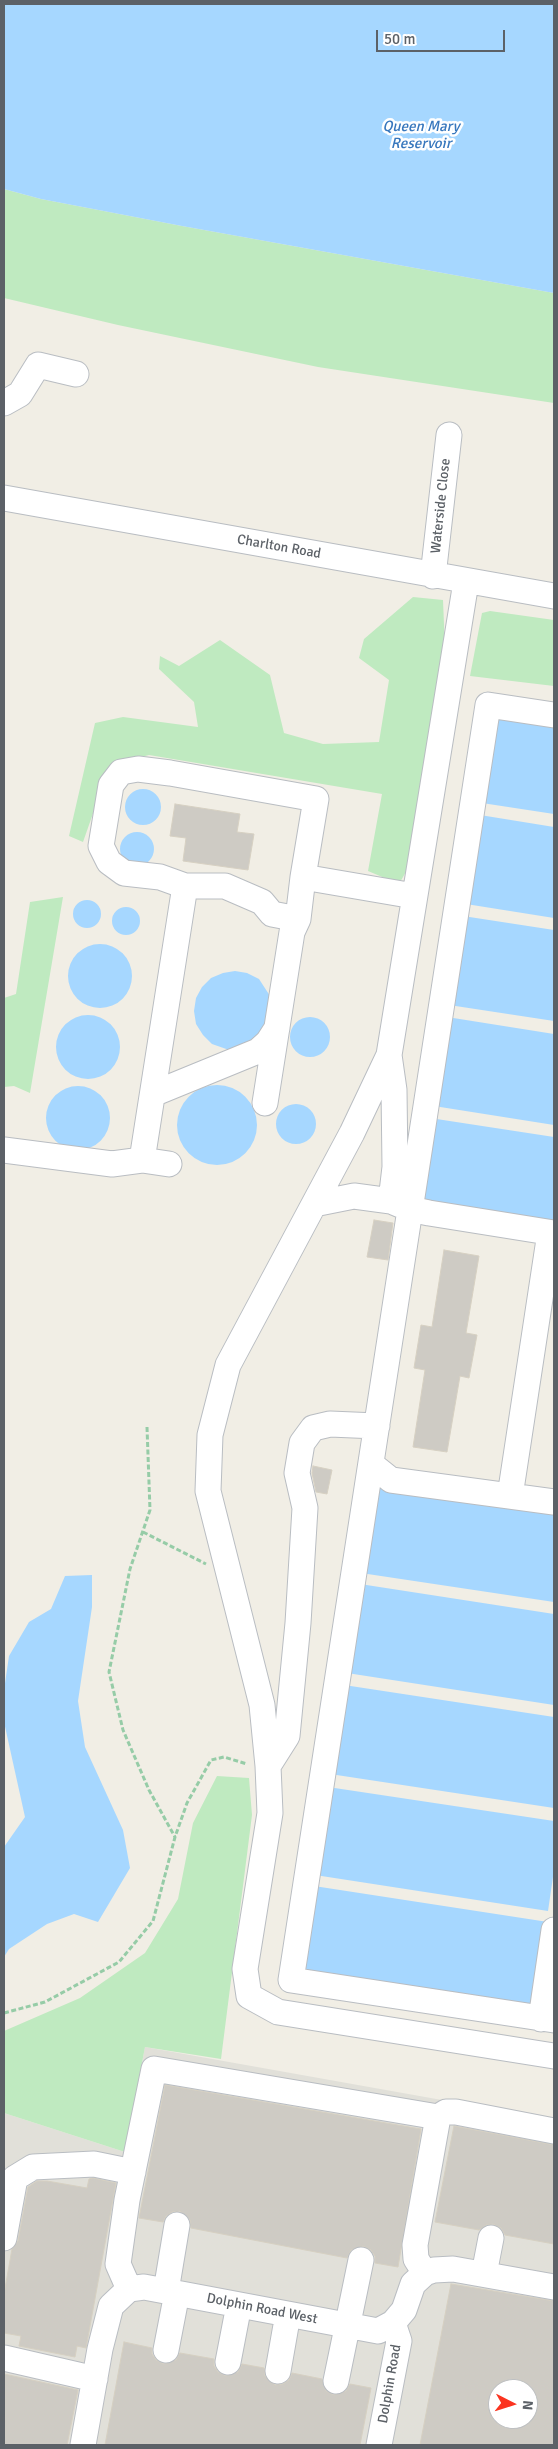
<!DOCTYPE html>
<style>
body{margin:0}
#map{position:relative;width:558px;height:2449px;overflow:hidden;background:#f1eee5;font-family:Signika,sans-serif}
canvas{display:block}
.frame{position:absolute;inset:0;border:5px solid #5c6167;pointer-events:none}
.north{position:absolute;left:488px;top:2379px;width:50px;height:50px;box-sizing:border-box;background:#fff;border:1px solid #bec0c2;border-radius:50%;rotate:95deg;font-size:14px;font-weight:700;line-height:20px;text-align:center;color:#5c6167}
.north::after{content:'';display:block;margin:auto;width:18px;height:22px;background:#fb3420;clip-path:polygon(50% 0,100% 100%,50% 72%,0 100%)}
.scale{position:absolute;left:376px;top:30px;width:129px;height:22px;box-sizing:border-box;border:2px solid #5c6167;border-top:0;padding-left:6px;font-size:15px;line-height:18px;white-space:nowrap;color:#5c6167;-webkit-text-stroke:4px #fff;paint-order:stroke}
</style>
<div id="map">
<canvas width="558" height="2449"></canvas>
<div class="frame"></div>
<div class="north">N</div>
<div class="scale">50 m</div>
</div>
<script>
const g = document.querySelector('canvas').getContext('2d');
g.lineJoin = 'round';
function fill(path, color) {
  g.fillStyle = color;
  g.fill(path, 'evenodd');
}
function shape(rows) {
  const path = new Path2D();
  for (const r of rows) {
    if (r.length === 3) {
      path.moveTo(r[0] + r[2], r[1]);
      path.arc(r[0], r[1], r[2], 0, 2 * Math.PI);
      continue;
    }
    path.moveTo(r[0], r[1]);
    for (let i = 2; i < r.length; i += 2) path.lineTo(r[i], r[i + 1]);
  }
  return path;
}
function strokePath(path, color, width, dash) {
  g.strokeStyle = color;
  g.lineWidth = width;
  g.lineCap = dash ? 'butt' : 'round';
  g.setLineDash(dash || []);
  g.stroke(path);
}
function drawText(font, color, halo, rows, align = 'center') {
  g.font = font + ' Signika,sans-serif';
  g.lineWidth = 5;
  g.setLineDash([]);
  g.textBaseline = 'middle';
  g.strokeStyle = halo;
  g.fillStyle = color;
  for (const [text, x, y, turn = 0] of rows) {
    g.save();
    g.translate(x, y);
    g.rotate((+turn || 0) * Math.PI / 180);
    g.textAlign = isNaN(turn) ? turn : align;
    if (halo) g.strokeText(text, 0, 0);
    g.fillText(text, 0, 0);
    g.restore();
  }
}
fill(shape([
 [145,2047,554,2120,554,2445,4,2445,4,2113,125,2152],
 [498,2389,528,2389,528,2419,498,2419]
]), '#e1e0d9');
fill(shape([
 [4,189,41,199,182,226,554,293,554,403,318,367,118,325,4,298],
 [413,597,443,600,445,649,415,856,399,884,368,871,382,794,149,755,110,765,83,842,69,836,95,723,123,717,198,727,194,702,159,669,160,656,179,666,220,640,270,675,284,733,323,744,379,742,389,680,359,658,364,639],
 [490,611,554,620,554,686,470,676,482,613],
 [63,897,30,1093,14,1086,4,1087,4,998,16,994,30,902],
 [217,1776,249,1778,252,1815,221,2059,145,2047,125,2152,4,2113,4,2031,80,1998,145,1953,178,1899,193,1823]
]), '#bfeac0');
fill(shape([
 [4,4,554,4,554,293,182,226,41,199,4,189],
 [496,715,554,723,554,814,482,803],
 [143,807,18],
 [480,815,554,827,554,918,466,904],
 [137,849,17],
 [87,914,14],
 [126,921,14],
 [463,916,554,930,554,1021,449,1005],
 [100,976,32],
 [235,971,247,973,259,979,272,999,262,1039,232,1051,212,1044,203,1035,196,1024,194,1011,196,998,202,987,211,978,223,973],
 [88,1047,32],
 [310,1037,20],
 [447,1017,554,1034,554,1125,434,1106],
 [217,1125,40],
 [78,1118,32],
 [296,1124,20],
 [430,1118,554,1137,554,1228,416,1207],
 [375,1484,554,1511,554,1602,361,1573],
 [92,1575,92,1607,78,1701,85,1747,123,1830,130,1868,98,1922,74,1914,47,1924,9,1949,4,1957,4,1847,25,1817,4,1722,4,1690,9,1656,29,1622,51,1609,65,1576],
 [360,1584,554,1614,554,1705,347,1673],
 [344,1685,554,1717,554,1808,330,1774],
 [328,1787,554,1821,554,1870,548,1911,315,1875],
 [314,1886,548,1922,534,2011,301,1975]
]), '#a6d7ff');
const building = shape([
 [175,804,240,814,237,832,254,834,248,870,183,861,186,838,170,836,175,804],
 [374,1220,393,1223,388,1260,367,1257,374,1220],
 [444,1250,479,1256,466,1333,477,1335,469,1378,460,1376,447,1452,413,1447,425,1370,414,1368,421,1325,432,1327,444,1250],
 [313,1466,332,1470,327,1494,316,1492,312,1473,313,1466],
 [165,2085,421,2129,398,2267,375,2263,375,2256,371,2250,363,2246,351,2250,347,2258,191,2228,190,2220,180,2211,172,2212,166,2216,163,2222,139,2218,165,2085],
 [454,2126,554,2145,554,2244,505,2235,501,2228,493,2224,486,2225,479,2230,435,2222,454,2126],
 [93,2178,116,2183,86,2348,77,2346,75,2357,19,2346,21,2336,4,2333,4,2294,12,2249,18,2241,28,2187,37,2181,47,2181,87,2188,89,2179,93,2178],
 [451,2284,554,2301,554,2445,420,2445,451,2284],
 [498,2389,528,2389,528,2419,498,2419,498,2389],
 [124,2342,152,2348,152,2354,156,2360,164,2364,176,2360,180,2353,214,2359,214,2366,218,2372,226,2376,238,2372,242,2364,264,2368,265,2376,275,2385,283,2384,289,2380,292,2373,322,2379,326,2391,334,2395,346,2391,350,2384,371,2388,360,2445,105,2445,124,2342],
 [4,2374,78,2390,67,2445,4,2445,4,2374]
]);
fill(building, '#cecbc4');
strokePath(building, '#d6d0c2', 1);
const minor = shape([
 [4,403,20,394,38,365,76,374],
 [4,498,554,596],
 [433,576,449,435],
 [466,582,389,1055,352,1133,228,1365,210,1435,208,1491,262,1705,268,1766,270,1813,245,1969,249,1996,278,2012,554,2056],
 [554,715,488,705,291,1980,554,2020],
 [185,886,160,877,124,873,109,862,101,846,111,785,121,772,138,769,170,773,316,799,303,877,414,896],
 [389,1055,394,1090,395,1167,391,1201],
 [153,1094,258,1051,268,1042,277,1028],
 [265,1103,292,932,298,919],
 [4,1150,112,1164,142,1160,185,886,225,886,262,902,272,914,298,919,303,877],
 [142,1160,169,1164],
 [314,1204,354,1196,391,1201,410,1209,429,1213,554,1233],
 [371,1464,391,1480,554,1502],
 [510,1496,550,1233],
 [268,1766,287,1736,298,1623,305,1508,297,1473,302,1443,313,1428,330,1424,377,1426],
 [541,2019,554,1930],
 [438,2117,446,2112,456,2112,554,2131],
 [4,2238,15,2178,33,2167,94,2164,133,2172],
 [484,2274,491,2238],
 [129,2289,118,2264,127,2200,154,2069,438,2117,415,2245,416,2259,425,2273],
 [129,2289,144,2287,378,2331,393,2323],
 [166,2291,177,2225],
 [166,2350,177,2293],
 [4,2358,95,2379],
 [228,2362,239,2305],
 [278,2371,288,2314],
 [336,2381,361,2260],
 [83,2445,100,2349,111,2306,129,2289],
 [379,2445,399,2341,393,2323,404,2310,413,2284,425,2273,434,2270,453,2269,554,2287]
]);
strokePath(minor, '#b9bdc2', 27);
strokePath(shape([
 [147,1427,150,1510,130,1569,109,1672,123,1730,149,1790,175,1837],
 [143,1532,206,1564],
 [4,2013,45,2002,119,1962,153,1921,175,1837,187,1803,211,1760,224,1757,247,1764]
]), '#96cca7', 3, [5, 2.5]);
strokePath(minor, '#fff', 25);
drawText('14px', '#5c6167', '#fff', [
 ["Waterside Close",441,506,-84],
 ["Charlton Road",279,547,10],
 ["Dolphin Road West",262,2309,11],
 ["Dolphin Road",390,2384,-80]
]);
drawText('italic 15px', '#3777bd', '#fff', [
 ["Queen Mary",421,127],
 ["Reservoir",421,144]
]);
</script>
